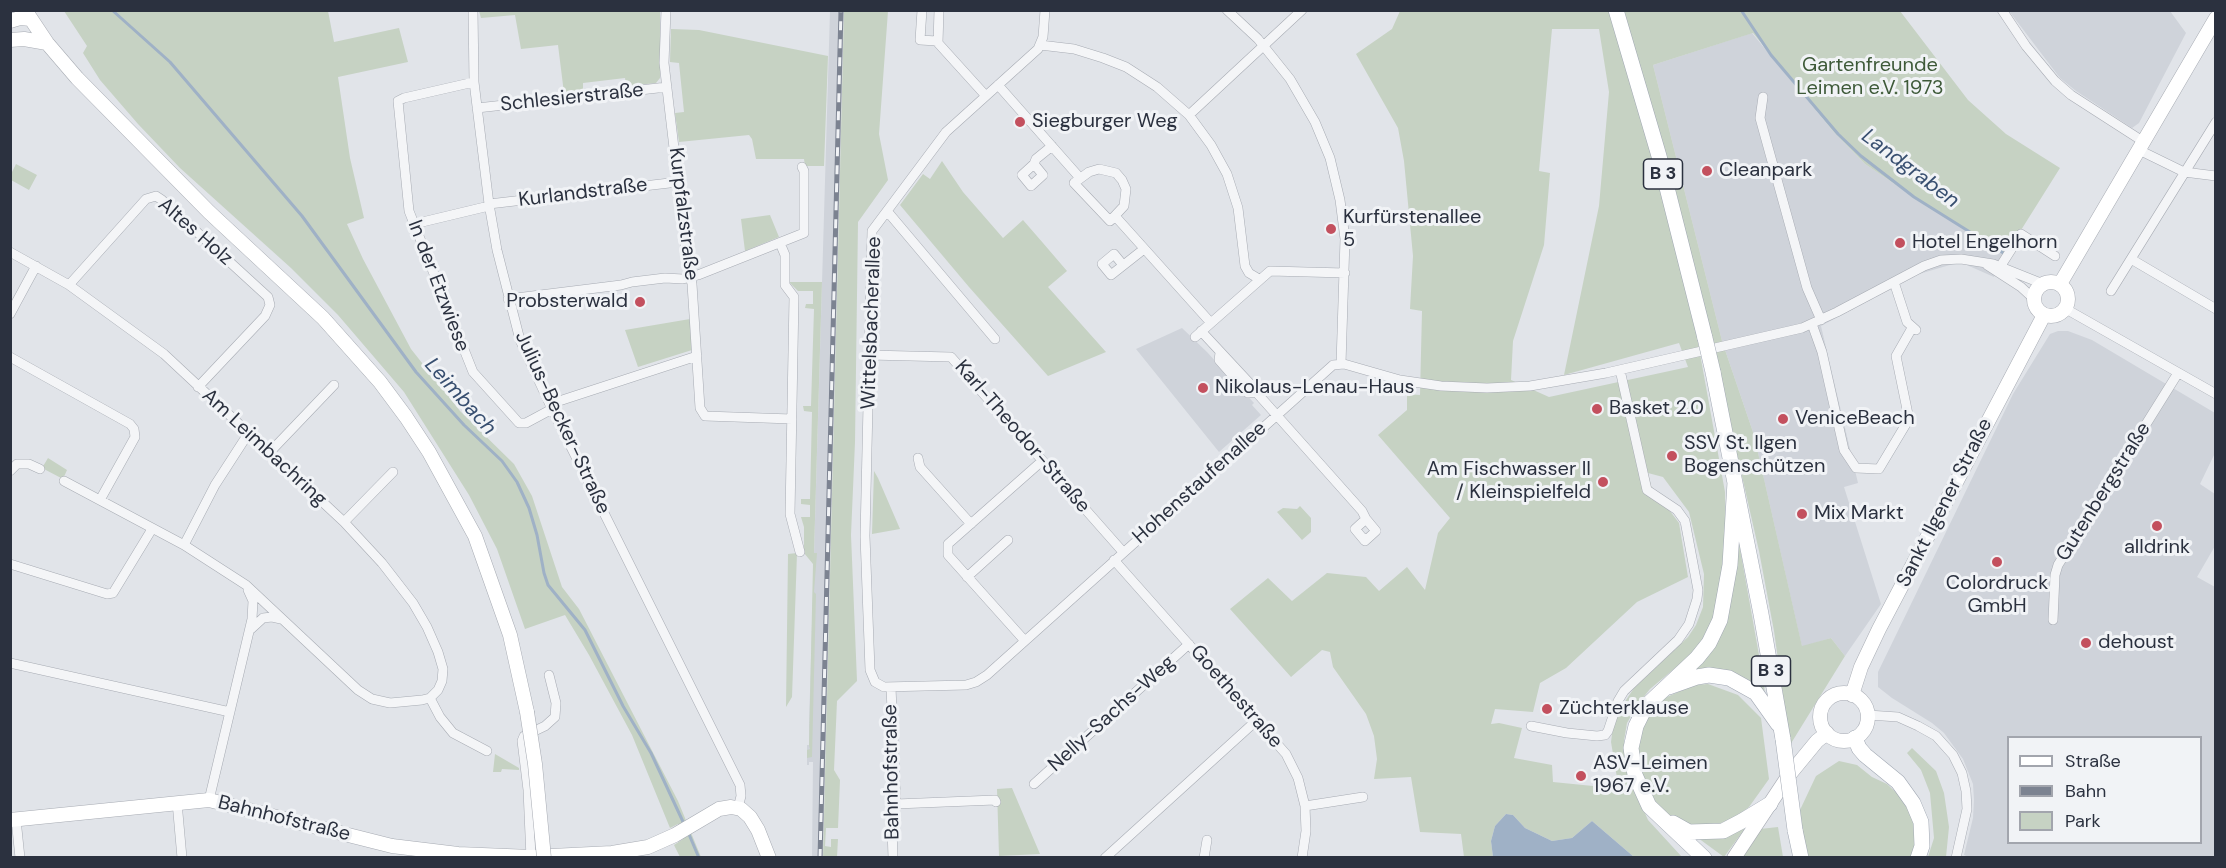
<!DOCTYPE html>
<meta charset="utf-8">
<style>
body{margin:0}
#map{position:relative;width:2226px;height:868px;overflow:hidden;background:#e1e4e9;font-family:"DM Sans",sans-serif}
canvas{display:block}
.frame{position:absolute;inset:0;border:12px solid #2b313f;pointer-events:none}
.legend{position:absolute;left:2007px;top:736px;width:195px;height:108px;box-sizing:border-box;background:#f1f3f6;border:2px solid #a2a5ad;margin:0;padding:8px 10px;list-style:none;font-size:18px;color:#2b313f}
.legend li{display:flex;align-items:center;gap:12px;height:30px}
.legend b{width:30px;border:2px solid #a2a5ad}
</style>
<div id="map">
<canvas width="2226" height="868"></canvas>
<div class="frame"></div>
<ul class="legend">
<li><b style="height:8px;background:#fff"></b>Straße</li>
<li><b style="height:8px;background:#7c8391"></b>Bahn</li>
<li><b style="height:16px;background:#c6d2c3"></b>Park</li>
</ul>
</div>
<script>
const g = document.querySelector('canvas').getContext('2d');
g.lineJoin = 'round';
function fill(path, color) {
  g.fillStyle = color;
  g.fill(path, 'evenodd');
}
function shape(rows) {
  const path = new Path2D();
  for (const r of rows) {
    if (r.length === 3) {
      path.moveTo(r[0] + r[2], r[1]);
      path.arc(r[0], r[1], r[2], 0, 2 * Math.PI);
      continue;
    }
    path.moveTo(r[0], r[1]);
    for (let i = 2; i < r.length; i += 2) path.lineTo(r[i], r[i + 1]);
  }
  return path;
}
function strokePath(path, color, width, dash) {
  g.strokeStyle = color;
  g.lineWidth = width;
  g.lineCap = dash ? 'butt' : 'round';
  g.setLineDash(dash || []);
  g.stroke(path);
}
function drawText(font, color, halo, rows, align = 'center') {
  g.font = font + ' "DM Sans",sans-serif';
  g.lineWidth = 6;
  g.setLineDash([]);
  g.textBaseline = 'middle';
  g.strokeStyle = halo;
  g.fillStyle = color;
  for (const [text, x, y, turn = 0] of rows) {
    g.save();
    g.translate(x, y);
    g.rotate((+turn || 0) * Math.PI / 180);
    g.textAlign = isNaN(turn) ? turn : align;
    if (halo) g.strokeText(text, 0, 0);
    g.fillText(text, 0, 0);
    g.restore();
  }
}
fill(shape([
 [830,11,844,11,823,857,812,857,813,762,809,762,809,765,807,765,807,745,809,745,809,725],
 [2009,11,2170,11,2186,33,2139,123,2132,128,2076,91,2060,78],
 [1752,33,1833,131,1865,164,1932,209,2006,254,1994,277,1960,262,1919,274,1821,326,1858,483,1844,487,1881,604,1845,656,1831,638,1802,647,1754,435,1722,341,1653,65],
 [1182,328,1207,352,1254,403,1252,405,1261,415,1219,452,1136,349],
 [2058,331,2068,331,2092,340,2215,413,2215,453,2200,484,2215,494,2215,546,2197,577,2215,587,2215,857,1969,857,1964,855,1973,818,1974,800,1973,784,1963,759,1944,733,1932,723,1892,698,1878,687,1878,672,2013,394,2050,334],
 [2008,738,2200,738,2200,842,2008,842]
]), '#cfd3da');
fill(shape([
 [64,11,328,11,334,42,399,28,408,62,338,77,350,158,364,218,347,224,363,259,411,349,460,411,514,464,532,496,562,587,579,609,678,801,701,857,680,857,674,845,683,839,678,824,670,828,632,735,589,655,565,615,525,629,497,549,469,495,404,392,338,315,291,268,180,168,138,124,100,80,83,53,87,46],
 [479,11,660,11,660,78,656,83,628,86,626,85,625,78,583,83,583,91,564,93,558,45,521,49,515,15,481,18],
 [844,11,888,11,879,134,888,180,858,222,855,442,851,535,857,681,837,701,834,770,840,780,838,828,826,828,825,846,831,847,831,839,838,839,837,857,823,858],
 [1400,11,1609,11,1650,149,1693,315,1725,492,1726,544,1720,602,1707,635,1693,653,1650,689,1638,704,1627,723,1624,741,1624,758,1627,772,1648,820,1682,857,1634,857,1592,821,1572,838,1552,841,1525,828,1513,815,1506,814,1495,826,1491,841,1493,857,1464,857,1461,834,1420,832,1411,777,1374,779,1377,759,1374,736,1366,714,1333,667,1330,652,1322,650,1291,677,1230,609,1268,578,1292,601,1327,573,1366,577,1379,591,1407,567,1425,590,1438,533,1450,518,1378,435,1407,410,1407,394,1420,395,1422,311,1410,309,1413,256,1404,161,1398,128,1356,54,1392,29],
 [1552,29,1599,29,1609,92,1599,206,1564,375,1679,343,1688,367,1549,397,1511,380,1513,341,1544,245,1550,173,1539,171],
 [1648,473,1663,477,1689,512,1704,574,1703,607,1696,625,1688,637,1634,688,1622,706,1613,727,1611,742,1617,778,1623,789,1553,782,1552,765,1514,758,1522,728,1499,723,1491,724,1495,709,1533,712,1540,683,1566,668,1637,602,1688,577,1679,523,1651,486],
 [1622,11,1900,11,1968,100,2006,134,2060,168,2006,254,1932,209,1865,164,1833,131,1753,33,1653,65,1722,341,1754,435,1802,646,1831,638,1845,656,1790,745,1774,631,1759,551,1716,362],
 [671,29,699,30,828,56,824,166,805,166,804,159,756,159,752,139,749,135,679,142,675,113,684,112,679,63,670,62],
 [942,161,963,192,1003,238,1023,220,1043,243,1067,271,1048,287,1106,352,1048,376,969,287,900,205,923,174,930,179],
 [16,164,37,175,29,190,11,180,11,174],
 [770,215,779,237,745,251,741,219],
 [789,282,822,282,814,553,817,553,814,592,816,594,812,757,807,758,807,750,810,749,809,746,813,564,804,553,804,527,801,517,810,517,810,505,801,504,801,499,810,499,812,412,804,411,803,406,811,406,814,309,805,308,806,304,813,304,813,291,798,291],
 [690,319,692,350,638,367,625,330],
 [48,458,67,470,63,479,42,468],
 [874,471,878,478,900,529,872,534],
 [1300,506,1311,518,1311,532,1302,540,1277,512,1283,508,1297,509],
 [1737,532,1764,683,1765,698,1687,671,1702,659],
 [797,553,792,697,786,707,788,554],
 [1708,684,1738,695,1761,718,1769,779,1749,807,1737,816,1719,824,1703,828,1681,824,1662,811,1646,788,1638,761,1637,739,1644,719,1660,700,1694,685],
 [1912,748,1936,771,1944,793,1949,827,1946,857,1928,857,1934,838,1930,793,1921,770,1907,753],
 [495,754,519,768,519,770,502,769,501,772,493,772],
 [1839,761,1857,765,1872,777,1887,784,1902,798,1912,814,1916,831,1916,847,1912,857,1806,857,1800,810,1816,776],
 [1012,788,1040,854,999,856,997,789],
 [1746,827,1724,857,1698,838],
 [1778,827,1783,857,1742,858,1760,829]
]), '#c6d2c3');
fill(shape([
 [1506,814,1513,815,1525,828,1552,841,1572,838,1592,821,1634,857,1493,857,1491,841,1495,826]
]), '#9fb1c6');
strokePath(shape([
 [112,10,170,62,302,216,416,372,464,425,502,461,517,482,529,508,537,535,544,573,548,585,585,630,623,706,651,753,685,826],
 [1741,10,1771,55,1838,134,1861,156,1914,197,2005,254],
 [688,832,699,858]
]), '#9fb1c6', 3);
const street = shape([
 [473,10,474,82,489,204,497,250,520,340,552,409,740,785,741,796,738,808],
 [666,10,664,63,688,267,692,284,700,408,705,416,792,419],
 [922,10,920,40,937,41],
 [939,10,938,43,986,96],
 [1045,10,1043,37,1038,49,946,132,872,231,865,536,870,670,875,682,884,687,966,685,976,682,987,675,1333,365,1344,364,1400,380,1441,386,1487,388,1530,386,1606,373,1802,328,1837,312,1924,266,1941,260,1961,259,1993,264,2043,284],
 [1227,10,1258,39,1290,79,1315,122,1330,158,1340,200,1345,239,1341,364],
 [2002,10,2026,46,2055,81,2071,95,2144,142],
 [1040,45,1074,49,1103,58,1126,67,1157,87,1189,115,1211,145,1227,174,1238,208,1245,266,1249,273,1259,279],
 [474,82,404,98,398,101,409,211,473,372,519,423,526,423,552,409],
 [998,85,1080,178],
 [1763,97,1760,118,1807,288,1821,320],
 [477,108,667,87],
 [1189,115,1302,10],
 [2139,150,2184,172,2216,176],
 [1034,164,1022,175,1031,186,1043,175,1034,164,1036,159,1052,146],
 [1099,169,1116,173,1122,180,1126,189,1124,206,1110,221,1074,183,1089,172,1099,169],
 [489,204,678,182],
 [887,211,995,339],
 [1115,216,1211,323],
 [414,224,489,206],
 [780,243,785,255,785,285,794,297,790,514,800,552],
 [10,252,69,285,164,354,344,522,382,563,413,603,427,627,438,652,443,669,442,681,438,690,430,698,422,700,390,703,372,699,358,690,246,585,184,545,64,481],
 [2131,259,2216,309],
 [1123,265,1114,254,1102,264,1111,275,1144,249],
 [1987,265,2021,287,2034,299],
 [2000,267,2021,234,2055,256],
 [1894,282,1907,322,1916,330],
 [69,285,146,199,156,196,162,200,268,297,270,305,265,316,198,387],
 [2111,291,2216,122],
 [508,299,621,285,632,282,665,278,683,279,698,275,804,233,804,171,802,167],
 [2066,309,2216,394],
 [10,314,36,266],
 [1812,324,1822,352,1844,450,1856,468,1879,469,1909,419,1896,356,1912,328],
 [1201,331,1254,388,1256,392,1362,511,1366,519,1376,531,1365,541,1355,529,1366,519],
 [1195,337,1270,271,1345,273],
 [1220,353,1219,360,1248,393,1256,392],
 [869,355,951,357,1123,552],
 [10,357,130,424,134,429,135,437,100,500],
 [550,404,697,356],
 [270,452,334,385],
 [918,458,920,467,971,524],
 [10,471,17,464,29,464,40,469],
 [344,522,393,472],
 [184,545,215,485,248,434],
 [1114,560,1286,754,1298,778,1305,806,1306,831,1302,858],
 [10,564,107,594,113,593,152,529],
 [967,577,1008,540],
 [2053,620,2055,575,2058,565,2178,373],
 [251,629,263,618,272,617,281,619],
 [1025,641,948,555,948,544,1042,461],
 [10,663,230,712],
 [891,687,896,804,893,807,894,823,892,828,893,858],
 [430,698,440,717,453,733,487,751],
 [1868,715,1898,717,1918,726,1936,736,1953,755,1962,773,1966,791,1967,809,1956,858],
 [1531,726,1567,733,1597,736,1605,735,1608,731,1618,701,1624,691,1678,640,1689,624,1697,599,1698,590,1685,521,1677,510,1647,490,1620,370],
 [1034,784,1189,644],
 [209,800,252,619,253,601,248,590],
 [177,802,182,858],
 [896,804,995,800,996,802],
 [1305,806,1363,797],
 [16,819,20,858],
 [531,858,528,790,522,741,524,736,545,726,555,717,556,703,549,675],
 [1105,858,1257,720],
 [1204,858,1207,840]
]);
const secondary = shape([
 [25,10,47,43,77,78,209,212,323,318,380,382,406,417,429,452,475,536,510,635,527,712],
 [10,21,20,18,31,19],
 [10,40,24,39,47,43],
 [2051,299,17],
 [2060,284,2216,18],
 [1844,717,24],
 [1852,695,1861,667,1879,629,2044,315],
 [10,820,209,800,392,846,458,854,531,857,612,853,648,847,675,835,719,809,731,807,741,809,750,817,758,830,769,858],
 [1734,858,1789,775,1817,741,1827,733]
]);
const primary = shape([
 [1616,10,1659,156,1705,338],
 [1713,372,1761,614,1783,739],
 [1669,687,1697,677,1709,675,1729,678,1756,693,1778,724],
 [1855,738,1859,748,1865,755,1898,782,1913,803,1921,822,1922,846,1918,858],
 [1673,823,1689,832,1723,831,1742,821,1770,804],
 [1795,830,1801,858],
 [1704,858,1649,806,1635,775,1631,748,1636,726,1646,706,1697,658,1709,643,1720,620,1730,565,1735,482]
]);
strokePath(street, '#a7abb3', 10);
strokePath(secondary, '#a7abb3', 15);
strokePath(primary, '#a1a8b3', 16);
strokePath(street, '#f4f5f7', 9);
strokePath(secondary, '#fff', 14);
strokePath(primary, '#fff', 15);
const rail = shape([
 [820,858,841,10]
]);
strokePath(rail, '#7c8391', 5);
strokePath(rail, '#f1f3f6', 3, [9]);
const secondaryBridge = shape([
 [527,712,535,764,544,858]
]);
const primaryBridge = shape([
 [1705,338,1713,372],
 [1783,739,1795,830]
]);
strokePath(secondaryBridge, '#a7abb3', 15, []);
strokePath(primaryBridge, '#a1a8b3', 16, []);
strokePath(secondaryBridge, '#fff', 14);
strokePath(primaryBridge, '#fff', 15);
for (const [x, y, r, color] of [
 [1020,122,6,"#c3505e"],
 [1707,171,6,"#c3505e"],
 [1331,229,6,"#c3505e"],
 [1900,243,6,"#c3505e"],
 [640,302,6,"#c3505e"],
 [1203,388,6,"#c3505e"],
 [1597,409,6,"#c3505e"],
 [1783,419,6,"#c3505e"],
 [1672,456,6,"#c3505e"],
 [1603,482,6,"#c3505e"],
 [1802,514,6,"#c3505e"],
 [2157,526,6,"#c3505e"],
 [1997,562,6,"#c3505e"],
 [2086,643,6,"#c3505e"],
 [1547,709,6,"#c3505e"],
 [1581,776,6,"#c3505e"]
]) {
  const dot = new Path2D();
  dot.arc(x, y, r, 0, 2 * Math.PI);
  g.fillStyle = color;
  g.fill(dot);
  strokePath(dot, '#f1f3f6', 2);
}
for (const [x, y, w] of [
 [1663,174,39],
 [1771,671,39]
]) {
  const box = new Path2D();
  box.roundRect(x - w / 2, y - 15, w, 30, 4.5);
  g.fillStyle = '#f1f3f6';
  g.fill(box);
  strokePath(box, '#2b313f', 1.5);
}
drawText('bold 18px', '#2b313f', null, [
 ["B 3",1663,174],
 ["B 3",1771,671]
]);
drawText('20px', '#3e5a39', '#f1f3f6', [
 ["Gartenfreunde",1870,66],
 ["Leimen e.V. 1973",1870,89]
]);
drawText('20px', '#2b313f', '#f1f3f6', [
 ["Schlesierstraße",572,98,-6],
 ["Kurlandstraße",583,193,-7],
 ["Kurpfalzstraße",683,214,83],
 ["Altes Holz",195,232,41],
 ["In der Etzwiese",438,286,69],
 ["Wittelsbacherallee",872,323,-88],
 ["Julius-Becker-Straße",562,423,65],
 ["Karl-Theodor-Straße",1022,437,49],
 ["Am Leimbachring",264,448,43],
 ["Hohenstaufenallee",1200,483,-42],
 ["Gutenbergstraße",2104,492,-58],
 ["Sankt Ilgener Straße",1945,503,-63],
 ["Goethestraße",1236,697,49],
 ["Nelly-Sachs-Weg",1112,714,-42],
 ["Bahnhofstraße",892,772,-91],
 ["Bahnhofstraße",284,819,14]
]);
drawText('20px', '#2b313f', '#f1f3f6', [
 ["Siegburger Weg",1032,122],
 ["Cleanpark",1719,171],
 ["Kurfürstenallee",1343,218],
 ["5",1343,241],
 ["Hotel Engelhorn",1912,243],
 ["Probsterwald",628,302,"right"],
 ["Nikolaus-Lenau-Haus",1215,388],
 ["Basket 2.0",1609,409],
 ["VeniceBeach",1795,419],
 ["SSV St. Ilgen",1684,444],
 ["Bogenschützen",1684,467],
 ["Am Fischwasser II",1591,470,"right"],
 ["/ Kleinspielfeld",1591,493,"right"],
 ["Mix Markt",1814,514],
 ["alldrink",2157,548,"center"],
 ["Colordruck",1997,584,"center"],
 ["GmbH",1997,607,"center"],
 ["dehoust",2098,643],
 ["Züchterklause",1559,709],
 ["ASV-Leimen",1593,764],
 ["1967 e.V.",1593,787]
], 'left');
drawText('italic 21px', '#384f70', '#f1f3f6', [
 ["Landgraben",1910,169,37],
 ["Leimbach",460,397,48]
]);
</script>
